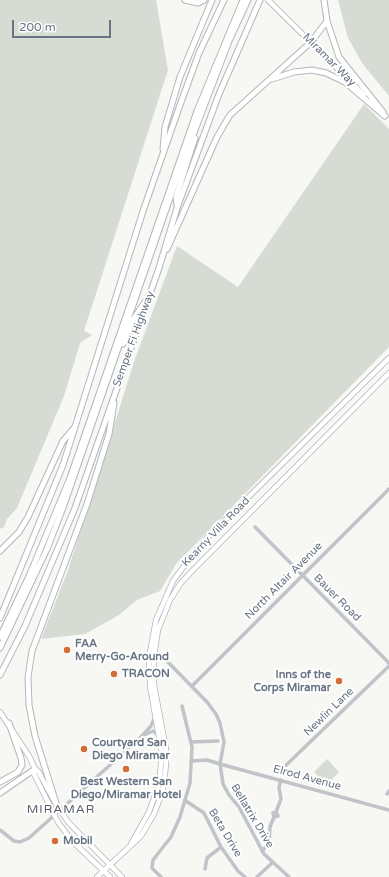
<!DOCTYPE html>
<style>
body{margin:0}
#map{position:relative;width:389px;height:877px;overflow:hidden;background:#f7f7f4;font-family:"Varela Round",sans-serif}
canvas{display:block}
.scale{position:absolute;left:12px;top:20px;width:99px;height:18px;box-sizing:border-box;border:2px solid #687483;border-top:0;padding-left:5px;font-size:12px;line-height:14px;white-space:nowrap;color:#687483;-webkit-text-stroke:3px #fff;paint-order:stroke}
</style>
<div id="map">
<canvas width="389" height="877"></canvas>
<div class="scale">200 m</div>
</div>
<script>
const g = document.querySelector('canvas').getContext('2d');
g.lineJoin = 'round';
function fill(path, color) {
  g.fillStyle = color;
  g.fill(path, 'evenodd');
}
function shape(rows) {
  const path = new Path2D();
  for (const r of rows) {
    path.moveTo(r[0], r[1]);
    for (let i = 2; i < r.length; i += 2) path.lineTo(r[i], r[i + 1]);
  }
  return path;
}
function strokePath(path, color, width, dash) {
  g.strokeStyle = color;
  g.lineWidth = width;
  g.lineCap = dash ? 'butt' : 'round';
  g.setLineDash(dash || []);
  g.stroke(path);
}
function drawText(font, color, halo, rows, align = 'center') {
  g.font = font + ' "Varela Round",sans-serif';
  g.lineWidth = 4;
  g.setLineDash([]);
  g.textBaseline = 'middle';
  g.strokeStyle = halo;
  g.fillStyle = color;
  for (const [text, x, y, turn = 0] of rows) {
    g.save();
    g.translate(x, y);
    g.rotate((+turn || 0) * Math.PI / 180);
    g.textAlign = isNaN(turn) ? turn : align;
    if (halo) g.strokeText(text, 0, 0);
    g.fillText(text, 0, 0);
    g.restore();
  }
}
fill(shape([
 [0,0,156,0,168,70,84,331,92,335,80,343,64,396,17,508,7,519,4,527,0,529],
 [338,0,389,0,389,96,362,63,348,38],
 [364,104,389,129,389,347,176,564,160,591,137,600,119,615,85,634,41,639,68,570,135,359,177,246,238,287],
 [327,759,339,772,327,784,314,772]
]), '#d6dbd4');
const major = shape([
 [268,0,364,95],
 [0,712,29,756,35,769,34,774,58,822,72,841,110,877],
 [35,769,38,771,57,806,69,823,122,877],
 [131,844,149,812,159,784,162,754,150,686,149,658,156,620,173,581,193,554,208,537,389,358],
 [97,877,141,836,154,814,163,790,166,765,166,749,154,685,154,656,158,630,170,600,180,584,194,569,389,373]
]);
const highway = shape([
 [185,0,198,3,204,0],
 [324,0,327,21,339,57,383,112],
 [272,79,294,72,312,70,326,73,345,82,385,116],
 [163,149,165,127,180,77,212,0],
 [177,205,176,197,195,138],
 [167,249,217,137,230,115,311,42,327,21],
 [123,344,133,320,145,302],
 [0,551,19,532,28,517,63,441,74,428],
 [0,618,63,465,143,211,180,105,199,53,224,0],
 [0,637,30,574,70,478,197,111,243,0],
 [0,648,47,549,64,505,180,169,229,41,248,0],
 [0,675,25,626,75,508,159,268,177,208,219,94,260,0],
 [0,782,18,772,22,765,21,758,9,723],
 [0,793,35,769],
 [56,803,35,736,29,705,28,677,32,651,87,504,109,434,114,403]
]);
strokePath(major, '#b2b5ba', 6);
strokePath(highway, '#b3b6ba', 7);
strokePath(shape([
 [255,527,389,663],
 [162,656,207,702,216,714,220,723,224,742,220,764,223,784,229,795,239,807,264,854,289,877],
 [192,686,389,489],
 [144,735,153,731,159,736],
 [191,742,218,741],
 [191,761,207,760,220,764,389,810],
 [280,771,389,666],
 [387,794,389,791],
 [186,801,204,813,221,847,238,871,245,877],
 [276,812,278,816,274,817,273,813,276,812,281,799,279,787,281,780],
 [0,830,14,841,20,842,29,838,140,738,151,726,155,717],
 [262,851,269,843,270,827,274,817],
 [205,869,207,858,221,847],
 [161,877,152,868,153,860,171,837,180,817,190,783,192,747,182,706],
 [257,877,273,862]
]), '#c0c3c7', 3.5);
strokePath(major, '#fff', 4.5);
strokePath(highway, '#fff', 5);
for (const [x, y, r, color] of [
 [67,650,4,"#d56b36"],
 [114,674,4,"#d56b36"],
 [339,681,4,"#d56b36"],
 [84,749,4,"#d56b36"],
 [126,769,4,"#d56b36"],
 [55,841,4,"#d56b36"]
]) {
  const dot = new Path2D();
  dot.arc(x, y, r, 0, 2 * Math.PI);
  g.fillStyle = color;
  g.fill(dot);
  strokePath(dot, '#fff', 1.5);
}
drawText('11px', '#687483', '#fff', [
 ["Miramar Way",329,60,45],
 ["Semper Fi Highway",134,339,-70],
 ["Kearny Villa Road",216,532,-46],
 ["North Altair Avenue",284,581,-45],
 ["Bauer Road",337,598,45],
 ["Newlin Lane",329,712,-44],
 ["Elrod Avenue",307,778,15],
 ["Bellatrix Drive",252,816,59],
 ["Beta Drive",225,833,59]
]);
drawText('bold 11px', '#687483', '#fff', [
 ["FAA",75,644],
 ["Merry-Go-Around",75,657],
 ["TRACON",122,674],
 ["Inns of the",331,675,"right"],
 ["Corps Miramar",331,688,"right"],
 ["Courtyard San",92,743],
 ["Diego Miramar",92,756],
 ["Best Western San",126,782,"center"],
 ["Diego/Miramar Hotel",126,795,"center"],
 ["Mobil",63,841]
], 'left');
g.letterSpacing = '1px';
drawText('12px', '#565e68', '#fff', [
 ["MIRAMAR",61,810]
]);
g.letterSpacing = '0px';
</script>
